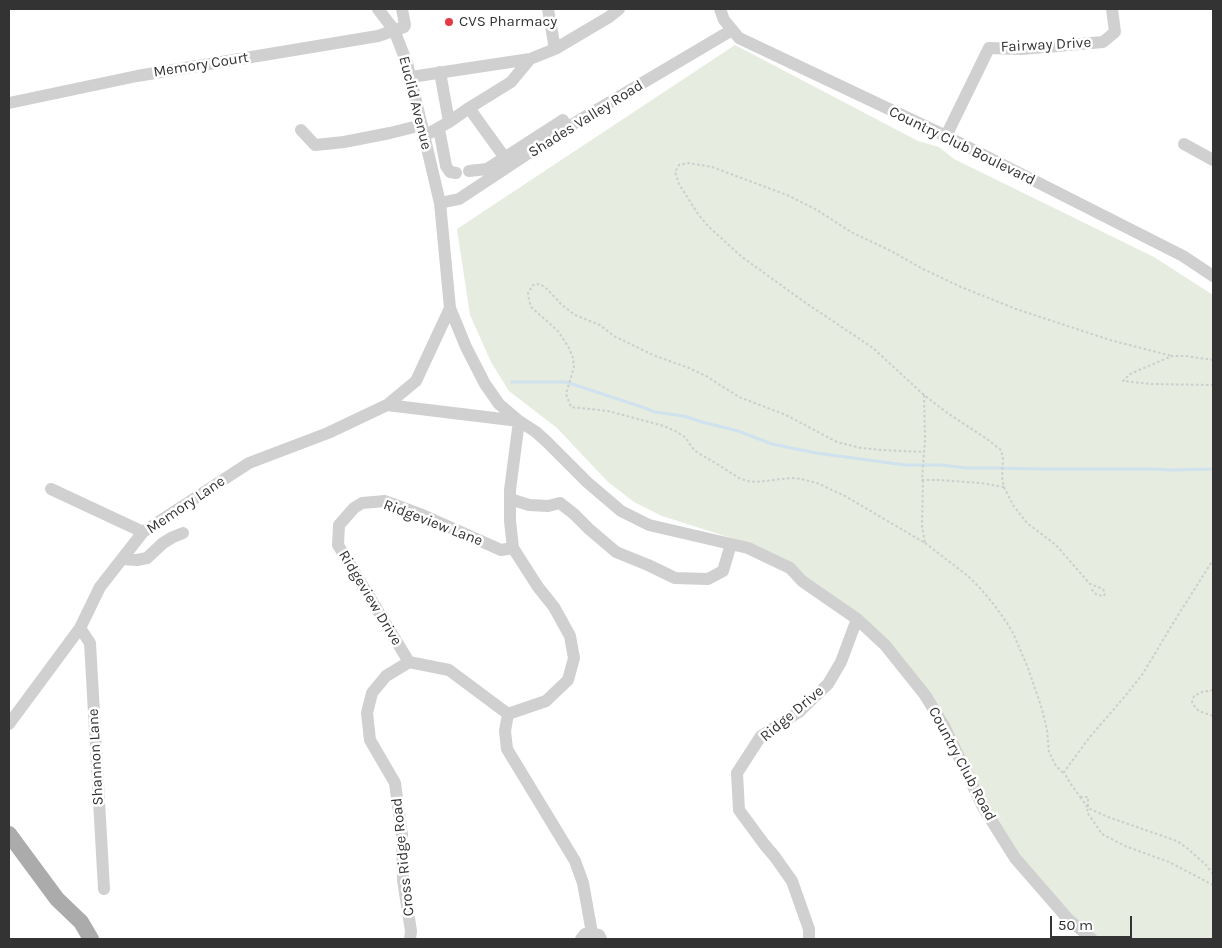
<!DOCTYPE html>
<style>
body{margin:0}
#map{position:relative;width:1222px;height:948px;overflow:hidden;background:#fff;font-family:Karla,sans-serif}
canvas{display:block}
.frame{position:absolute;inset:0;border:10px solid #333;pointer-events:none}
.scale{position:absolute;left:1050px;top:916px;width:82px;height:22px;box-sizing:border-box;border:2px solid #333;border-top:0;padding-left:6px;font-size:15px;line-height:18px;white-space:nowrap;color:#333;-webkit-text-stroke:4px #fff;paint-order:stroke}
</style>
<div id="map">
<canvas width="1222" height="948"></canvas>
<div class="frame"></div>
<div class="scale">50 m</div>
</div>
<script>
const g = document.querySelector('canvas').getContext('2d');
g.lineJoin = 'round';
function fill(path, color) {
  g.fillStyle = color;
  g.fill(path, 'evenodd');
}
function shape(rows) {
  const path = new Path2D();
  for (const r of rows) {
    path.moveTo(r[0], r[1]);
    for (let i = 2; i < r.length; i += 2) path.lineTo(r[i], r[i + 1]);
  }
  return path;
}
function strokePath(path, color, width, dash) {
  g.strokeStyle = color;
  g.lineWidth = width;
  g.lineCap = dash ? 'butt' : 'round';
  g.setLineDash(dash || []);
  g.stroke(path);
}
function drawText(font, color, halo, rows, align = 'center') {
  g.font = font + ' Karla,sans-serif';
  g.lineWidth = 5;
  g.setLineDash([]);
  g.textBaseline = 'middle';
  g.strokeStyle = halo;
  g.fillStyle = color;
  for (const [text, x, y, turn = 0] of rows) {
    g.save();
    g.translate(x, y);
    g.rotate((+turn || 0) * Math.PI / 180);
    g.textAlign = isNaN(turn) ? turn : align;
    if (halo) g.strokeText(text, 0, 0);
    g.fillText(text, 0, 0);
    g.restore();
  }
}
fill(shape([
 [735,45,918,141,939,147,954,159,1154,257,1213,295,1213,939,1099,939,1071,916,1019,855,888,641,750,544,662,516,634,502,608,482,557,428,509,391,491,362,470,315,457,229]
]), '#e6ecdf');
strokePath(shape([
 [512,382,566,382,642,407,655,412,684,416,702,422,738,431,772,444,816,453,905,465,940,465,967,468,993,468,1041,469,1154,469,1171,470,1213,469]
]), '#cfe2ee', 3);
strokePath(shape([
 [9,354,9,357],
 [1213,360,1186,356,1172,356,1130,374,1123,381,1151,384,1213,385],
 [924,395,925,440,922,480,938,480,981,483,1004,487,1002,477,1003,459,1001,450,987,439,946,412,924,395,873,348,803,301,742,257,708,226,698,214,679,184,675,172,679,165,688,163,712,167,787,195,817,210,851,232,891,251,923,269,961,287,1016,309,1110,340,1172,356],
 [923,480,922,526,925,543,845,496,817,483,801,479,791,478,756,482,747,481,739,478,717,464,703,456,694,450,685,437,675,431,664,426,608,411,571,407,566,394,574,367,573,358,569,348,558,331,531,307,529,300,528,293,533,285,540,284,547,289,562,305,575,315,600,325,614,336,653,355,689,368,706,376,739,397,786,415,837,442,861,448,881,450,924,452],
 [1004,487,1013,505,1027,523,1056,545,1090,584,1103,589,1105,593,1104,596,1097,595,1090,588],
 [925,543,968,576,981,589,995,606,1007,623,1013,633,1028,668,1042,709,1047,730,1049,752,1056,766,1064,774],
 [1213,690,1202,692,1194,696,1192,702,1195,707,1199,711,1213,716],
 [1080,797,1088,797,1088,808,1081,798,1080,797],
 [1081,798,1070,783,1064,772,1089,738,1126,695,1142,675,1175,620,1213,560],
 [1213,874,1206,865,1187,848,1177,841,1108,817,1088,808,1087,812,1102,834,1125,846,1169,862,1213,885]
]), '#cdcdcd', 2, [2.5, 2.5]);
strokePath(shape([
 [378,9,394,30,407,63,440,203,450,308,466,347,485,384,499,404,519,421,510,490,510,521,513,548,538,587,554,607,570,636,574,658,568,680,546,701,508,714,449,670,409,662,386,676,372,693,367,713,370,740,395,783,402,835,403,880,411,931,410,939],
 [548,9,555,49],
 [720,9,724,20,739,38,946,136,1183,256,1213,276],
 [411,77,530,59,555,49,609,17,619,9],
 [9,103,137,76,378,36,404,27,405,25,402,9],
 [469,108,505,158],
 [449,122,469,108,511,82,530,59],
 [439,129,446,166,450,172,456,173],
 [301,130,315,145,344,142,390,133,422,125],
 [424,136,449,122,440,72],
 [946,136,989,48,1022,49,1103,42,1115,32,1112,9],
 [1184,144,1213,160],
 [469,171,487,169,563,120],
 [440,203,459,199,568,127,732,30],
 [387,405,519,421,536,432,547,442,587,482,621,511,649,525,748,548,790,568,802,581,857,619,885,645,925,695,944,726,983,807,1015,858,1068,919,1092,939],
 [51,489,143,532],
 [510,499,529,505,548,506,560,503,574,514,589,529,616,552,648,565,675,578,708,579,723,571,731,544],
 [122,559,137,560,147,558,163,543,173,537,183,533],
 [80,628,90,643,104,889],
 [409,662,338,545,339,525,354,508,362,503,385,501,420,514,501,550,513,548],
 [508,714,505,731,507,749,575,861,583,883,592,933],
 [9,724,80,628,100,587,143,532,249,463,328,433,387,405,416,381,450,308],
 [581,939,585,934,592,933,599,935,601,939],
 [809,939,809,929,792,881,775,857,764,844,739,810,737,773,761,736,799,712,828,684,841,662,857,619]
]), '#d0d0d0', 12);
strokePath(shape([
 [9,834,57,899,81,922,91,939]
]), '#ababab', 16);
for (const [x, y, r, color] of [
 [449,22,5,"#e63946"]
]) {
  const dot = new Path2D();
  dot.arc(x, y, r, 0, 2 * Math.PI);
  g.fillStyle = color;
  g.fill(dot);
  strokePath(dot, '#fff', 2);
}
drawText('15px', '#333', '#fff', [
 ["CVS Pharmacy",459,22]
], 'left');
drawText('15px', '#333', '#fff', [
 ["Fairway Drive",1046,45,-3],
 ["Memory Court",201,65,-9],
 ["Euclid Avenue",415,103,76],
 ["Shades Valley Road",586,119,-32],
 ["Country Club Boulevard",962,146,26],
 ["Memory Lane",186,505,-34],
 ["Ridgeview Lane",433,523,21],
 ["Ridgeview Drive",370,598,59],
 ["Ridge Drive",792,714,-40],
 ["Shannon Lane",96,757,-93],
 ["Country Club Road",962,764,62],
 ["Cross Ridge Road",403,857,-96]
]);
</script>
